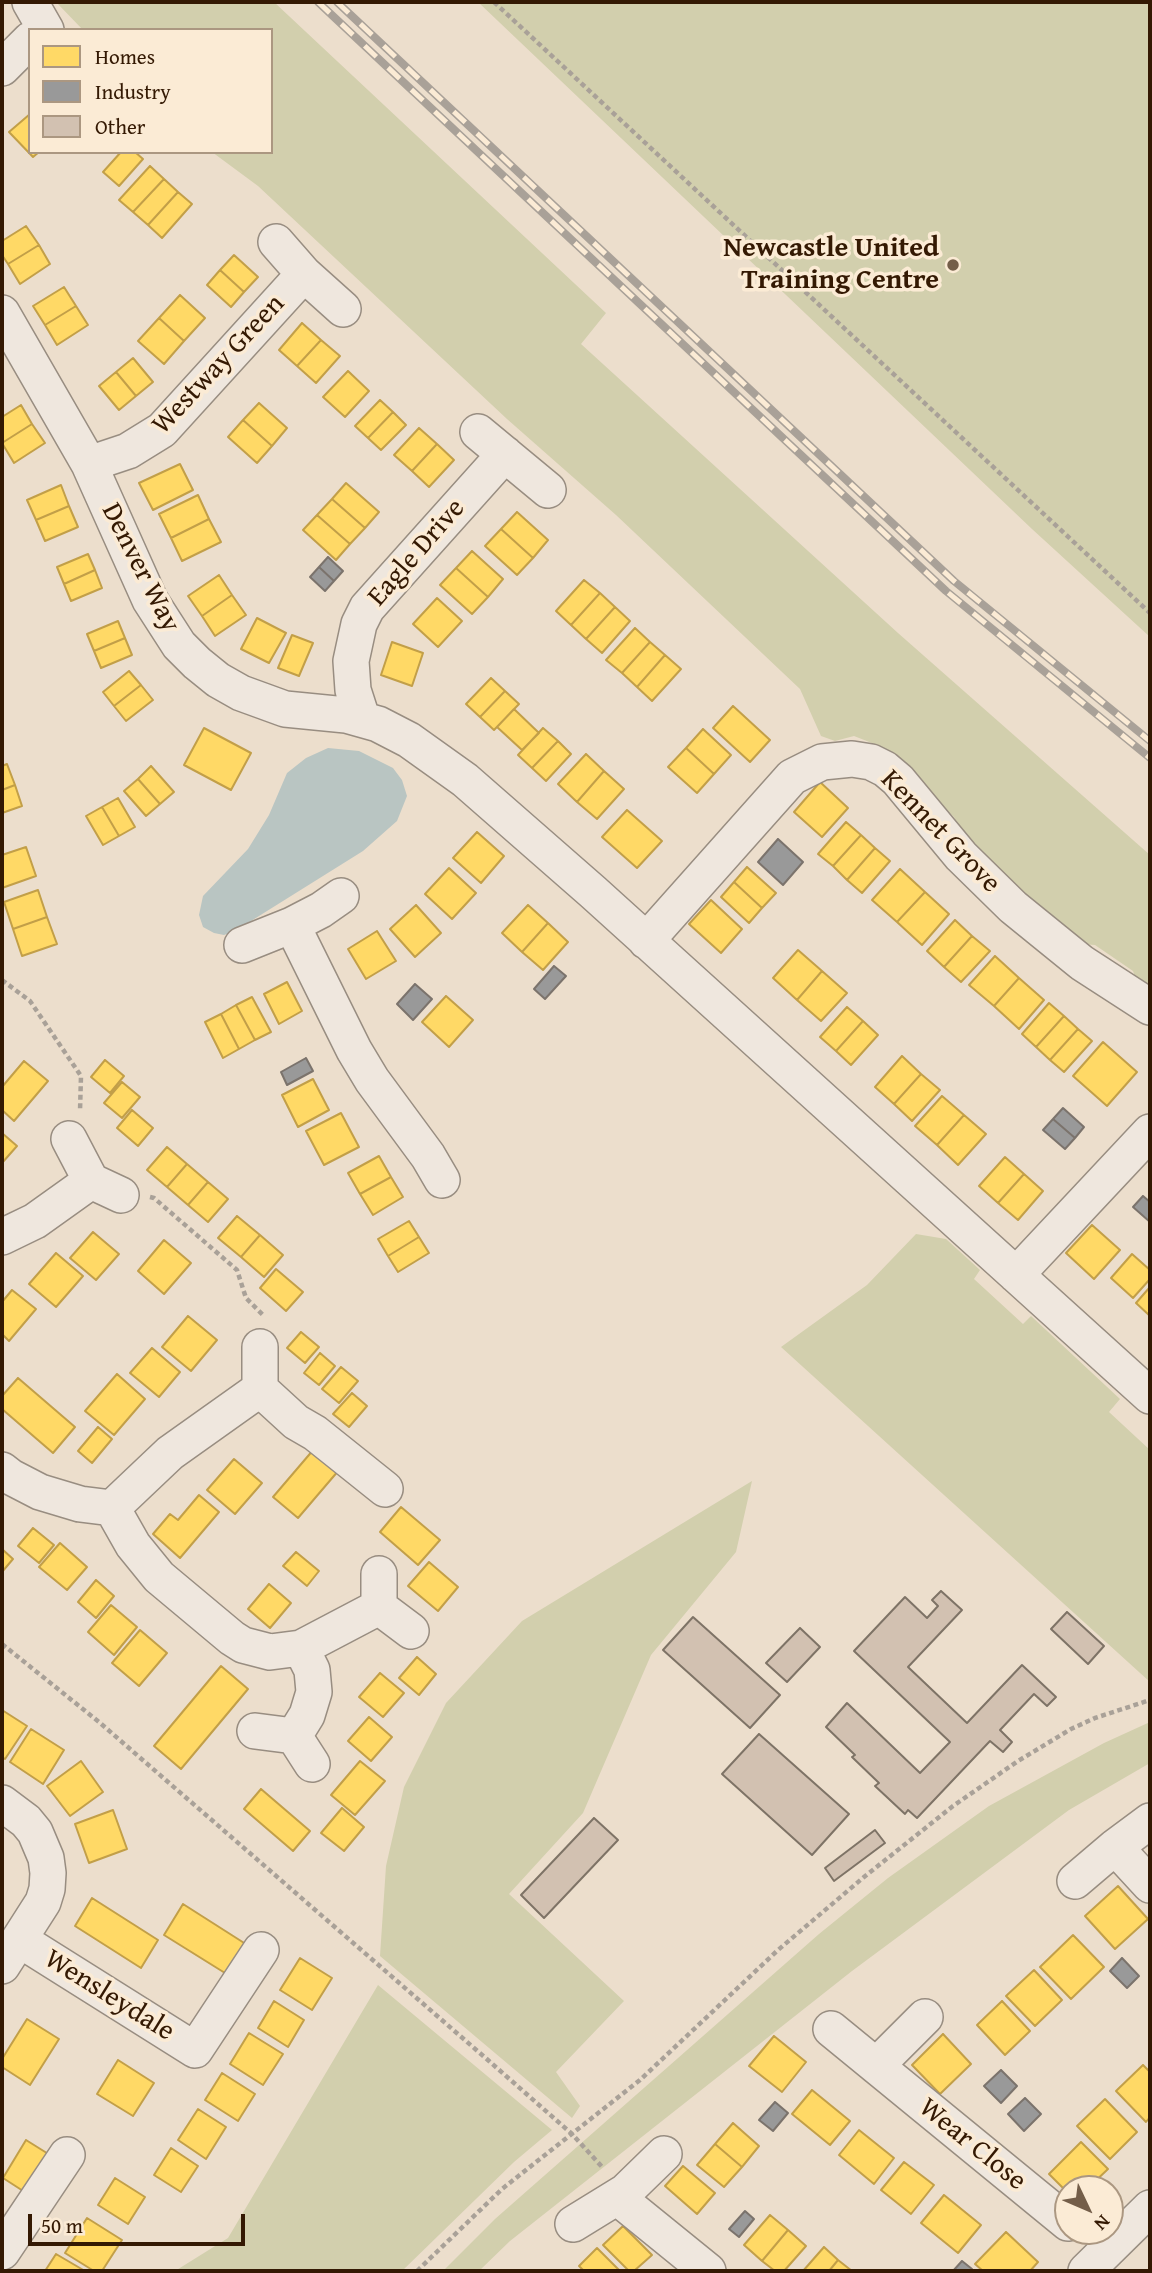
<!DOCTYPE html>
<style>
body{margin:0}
#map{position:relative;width:1152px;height:2273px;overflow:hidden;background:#ecdecc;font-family:"Gentium Book Plus",serif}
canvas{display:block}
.frame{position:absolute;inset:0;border:4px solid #341903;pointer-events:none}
.legend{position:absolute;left:28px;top:28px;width:245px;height:126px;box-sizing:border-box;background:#fbebd5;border:2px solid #ab9781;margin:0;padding:9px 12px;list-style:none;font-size:21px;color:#341903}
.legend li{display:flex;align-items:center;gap:14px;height:35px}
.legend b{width:35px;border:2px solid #ab9781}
.north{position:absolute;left:1054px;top:2175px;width:70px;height:70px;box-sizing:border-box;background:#fbebd5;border:2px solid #ab9781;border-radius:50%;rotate:134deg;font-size:19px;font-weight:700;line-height:28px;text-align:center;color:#341903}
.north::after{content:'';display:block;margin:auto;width:24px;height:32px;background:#745e49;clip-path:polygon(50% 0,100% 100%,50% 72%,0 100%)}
.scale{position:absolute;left:28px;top:2214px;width:217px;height:32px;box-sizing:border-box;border:4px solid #341903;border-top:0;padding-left:9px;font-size:21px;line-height:24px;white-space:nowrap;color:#341903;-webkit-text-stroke:5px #fbebd5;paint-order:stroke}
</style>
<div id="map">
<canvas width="1152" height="2273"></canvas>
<div class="frame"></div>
<ul class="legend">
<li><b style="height:19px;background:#ffd966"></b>Homes</li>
<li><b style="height:19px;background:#999"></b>Industry</li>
<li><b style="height:19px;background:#d2c1b1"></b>Other</li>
</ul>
<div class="north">N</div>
<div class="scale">50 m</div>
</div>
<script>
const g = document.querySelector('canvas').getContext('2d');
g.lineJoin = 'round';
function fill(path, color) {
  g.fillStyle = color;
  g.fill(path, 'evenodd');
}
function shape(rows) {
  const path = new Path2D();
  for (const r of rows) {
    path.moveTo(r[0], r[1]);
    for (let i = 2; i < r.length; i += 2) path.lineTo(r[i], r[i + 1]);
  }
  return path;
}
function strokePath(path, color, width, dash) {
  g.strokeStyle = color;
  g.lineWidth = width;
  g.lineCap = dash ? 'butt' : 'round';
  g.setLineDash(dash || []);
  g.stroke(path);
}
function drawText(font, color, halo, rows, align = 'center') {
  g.font = font + ' "Gentium Book Plus",serif';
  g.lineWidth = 7;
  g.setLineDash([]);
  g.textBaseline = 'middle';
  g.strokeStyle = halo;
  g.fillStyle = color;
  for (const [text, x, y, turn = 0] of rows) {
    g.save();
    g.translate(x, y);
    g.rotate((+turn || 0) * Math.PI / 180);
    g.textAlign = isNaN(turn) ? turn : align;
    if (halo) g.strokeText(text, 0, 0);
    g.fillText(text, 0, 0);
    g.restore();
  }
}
fill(shape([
 [56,2,274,2,606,313,581,344,898,633,1150,855,1150,993,1137,983,1133,971,1095,945,1082,944,1006,880,965,841,954,817,877,745,854,736,835,741,821,736,800,689,616,515,507,419,258,186,212,152,271,152,271,30,83,30],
 [478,2,1150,2,1150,637,1032,529],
 [916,1234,946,1239,980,1270,974,1279,1023,1324,1031,1316,1120,1399,1109,1412,1150,1450,1150,1682,781,1347,867,1285],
 [752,1481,736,1552,651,1655,583,1813,509,1894,624,2001,556,2072,580,2106,572,2118,380,1956,386,1866,404,1787,446,1703,522,1621],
 [1150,1722,1150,1763,1069,1810,852,1971,510,2241,479,2271,443,2271,495,2219,819,1934,888,1878,989,1806,1104,1743],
 [378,1985,552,2130,514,2162,402,2271,175,2271,228,2238]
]), '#d2cfad');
fill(shape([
 [328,748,359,751,393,768,402,780,407,796,397,821,363,851,235,931,224,935,214,933,203,927,199,915,203,896,248,849,269,815,287,773,306,758]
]), '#b9c5c2');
const homes = shape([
 [30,114,30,152,39,152,33,157,9,132,30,114],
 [121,152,135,152,143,159,119,186,103,172,121,152],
 [150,166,164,179,133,212,119,200,150,166],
 [164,179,178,192,148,225,133,212,164,179],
 [178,192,192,204,162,238,148,225,178,192],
 [26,226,39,245,8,264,2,255,2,241,26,226],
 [39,245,50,264,20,284,8,264,39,245],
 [234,255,258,277,244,292,220,270,234,255],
 [220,270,244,292,231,307,207,285,220,270],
 [64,287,76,306,45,325,33,306,64,287],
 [180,295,205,318,184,341,159,318,180,295],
 [76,306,88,325,57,345,45,325,76,306],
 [159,318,184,341,164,364,138,341,159,318],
 [302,323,321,340,297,366,279,350,302,323],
 [321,340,340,356,316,383,297,366,321,340],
 [133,358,153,382,136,396,116,372,133,358],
 [348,371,369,391,345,417,323,397,348,371],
 [116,372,136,396,119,410,99,386,116,372],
 [380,400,393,412,368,438,355,426,380,400],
 [259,403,287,428,272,446,243,420,259,403],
 [21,405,32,424,2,443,2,417,21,405],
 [393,412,406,425,381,450,368,438,393,412],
 [243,420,272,446,257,463,228,437,243,420],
 [32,424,45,443,14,463,2,443,32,424],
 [419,428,437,444,412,471,394,455,419,428],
 [437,444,454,460,429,487,412,471,437,444],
 [180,464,193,490,153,510,139,483,180,464],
 [346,483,379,512,365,528,332,499,346,483],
 [61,485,69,506,36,520,27,500,61,485],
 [198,495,209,519,171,538,159,514,198,495],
 [332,499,365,528,350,544,317,515,332,499],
 [69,506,78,527,45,541,36,520,69,506],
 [517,512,548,540,533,558,501,529,517,512],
 [317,515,350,544,336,560,303,530,317,515],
 [209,519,221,542,182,561,171,538,209,519],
 [501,529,533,558,517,575,485,546,501,529],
 [472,551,503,579,488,597,456,568,472,551],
 [88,554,95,570,64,584,57,567,88,554],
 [456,568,488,597,472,614,440,585,456,568],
 [95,570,102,588,71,601,64,584,95,570],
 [219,575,232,595,202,616,188,596,219,575],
 [584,580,600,593,571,625,556,611,584,580],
 [600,593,615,607,586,639,571,625,600,593],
 [232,595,246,615,215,636,202,616,232,595],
 [437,598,462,621,438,647,413,624,437,598],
 [615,607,630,621,602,653,586,639,615,607],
 [257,618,286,633,269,663,241,649,257,618],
 [118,621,125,638,94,651,87,634,118,621],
 [635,628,650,642,622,673,606,660,635,628],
 [292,635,313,643,299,676,278,668,292,635],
 [125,638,132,655,101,668,94,651,125,638],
 [392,642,423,653,412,686,381,675,392,642],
 [650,642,665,655,637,687,622,673,650,642],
 [665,655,681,669,652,701,637,687,665,655],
 [129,671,141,685,114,706,103,692,129,671],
 [491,678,505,691,480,717,466,704,491,678],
 [141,685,153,700,126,721,114,706,141,685],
 [505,691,519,704,494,730,480,717,505,691],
 [733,706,770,740,750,762,713,728,733,706],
 [514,709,539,733,522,750,497,727,514,709],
 [204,728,251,753,231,790,184,765,204,728],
 [543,728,558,741,532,768,518,755,543,728],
 [703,729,731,755,714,774,686,748,703,729],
 [558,741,571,754,546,781,532,768,558,741],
 [686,748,714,774,697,793,668,767,686,748],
 [586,754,604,771,577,802,558,784,586,754],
 [7,764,15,785,2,790,2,766,7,764],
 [151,766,174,792,160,804,138,779,151,766],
 [604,771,624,789,597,819,577,802,604,771],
 [138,779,160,804,146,816,124,791,138,779],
 [820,782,848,808,822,837,794,812,820,782],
 [15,785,22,806,2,813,2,790,15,785],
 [118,798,135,827,119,836,102,807,118,798],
 [102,807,119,836,103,845,86,816,102,807],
 [627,810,662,841,637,868,602,837,627,810],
 [846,822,861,835,833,866,818,854,846,822],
 [477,832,504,856,481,883,453,858,477,832],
 [861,835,875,848,847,880,833,866,861,835],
 [26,847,36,876,2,888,2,855,26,847],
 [875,848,890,861,862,893,847,880,875,848],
 [747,867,776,893,762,908,734,882,747,867],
 [449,868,476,893,452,919,425,894,449,868],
 [900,869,925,892,897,922,872,900,900,869],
 [734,882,762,908,749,923,721,897,734,882],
 [38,890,47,917,13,929,4,902,38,890],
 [925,892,949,914,922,945,897,922,925,892],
 [711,900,742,929,721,953,689,924,711,900],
 [416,905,441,933,415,957,390,929,416,905],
 [528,905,548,923,522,952,502,933,528,905],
 [47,917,57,944,22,956,13,929,47,917],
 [955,920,972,936,944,967,927,951,955,920],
 [548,923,568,942,543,970,522,952,548,923],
 [377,931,396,961,366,979,348,949,377,931],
 [972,936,990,951,961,982,944,967,972,936],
 [798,950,822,971,797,1000,773,978,798,950],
 [995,956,1019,978,994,1006,969,985,995,956],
 [822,971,847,993,821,1021,797,1000,822,971],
 [1019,978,1044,1000,1019,1029,994,1006,1019,978],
 [287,982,302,1011,279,1024,264,994,287,982],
 [446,996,473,1020,449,1047,422,1022,446,996],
 [252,997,271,1032,255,1040,236,1005,252,997],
 [1049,1003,1064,1016,1036,1047,1022,1034,1049,1003],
 [236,1005,255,1040,239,1049,221,1014,236,1005],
 [847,1007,863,1021,836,1051,820,1037,847,1007],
 [221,1014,239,1049,223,1058,205,1022,221,1014],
 [1064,1016,1078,1029,1050,1060,1036,1047,1064,1016],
 [863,1021,878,1035,851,1065,836,1051,863,1021],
 [1078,1029,1092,1041,1064,1072,1050,1060,1078,1029],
 [1103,1042,1137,1072,1107,1106,1073,1076,1103,1042],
 [902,1056,921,1074,894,1104,875,1087,902,1056],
 [105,1060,124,1076,110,1093,91,1077,105,1060],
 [24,1061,48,1081,14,1121,2,1110,2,1087,24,1061],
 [921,1074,940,1090,912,1121,894,1104,921,1074],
 [313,1079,329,1110,298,1127,282,1095,313,1079],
 [122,1082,140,1097,122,1118,104,1103,122,1082],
 [942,1096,964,1115,937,1145,915,1126,942,1096],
 [132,1110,153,1128,138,1146,117,1128,132,1110],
 [341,1113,359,1147,324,1165,306,1131,341,1113],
 [964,1115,986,1134,958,1165,937,1145,964,1115],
 [2,1133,17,1146,2,1163,2,1133],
 [167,1147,187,1164,167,1187,147,1170,167,1147],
 [379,1156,391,1177,360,1194,348,1173,379,1156],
 [1005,1157,1024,1174,998,1203,979,1186,1005,1157],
 [187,1164,208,1182,188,1205,167,1187,187,1164],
 [1024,1174,1043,1191,1018,1220,998,1203,1024,1174],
 [391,1177,403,1197,373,1215,360,1194,391,1177],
 [208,1182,228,1199,208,1222,188,1205,208,1182],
 [237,1216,260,1235,241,1257,218,1238,237,1216],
 [409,1221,419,1237,388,1256,378,1239,409,1221],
 [1092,1225,1120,1250,1094,1279,1066,1253,1092,1225],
 [93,1232,119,1254,96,1280,70,1258,93,1232],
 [260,1235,283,1255,264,1277,241,1257,260,1235],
 [419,1237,429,1253,398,1272,388,1256,419,1237],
 [164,1240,191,1263,164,1294,138,1271,164,1240],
 [56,1253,83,1276,56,1307,29,1284,56,1253],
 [1132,1254,1150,1270,1150,1279,1133,1298,1111,1278,1132,1254],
 [276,1269,303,1292,286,1311,260,1288,276,1269],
 [1150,1287,1150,1316,1136,1303,1150,1287],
 [12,1290,36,1309,9,1341,2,1334,2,1302,12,1290],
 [188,1316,217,1340,191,1371,162,1347,188,1316],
 [301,1332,319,1347,305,1363,287,1348,301,1332],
 [152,1348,180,1372,159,1397,130,1373,152,1348],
 [320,1353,335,1366,319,1385,304,1373,320,1353],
 [341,1367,358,1381,339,1403,322,1389,341,1367],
 [117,1374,145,1399,114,1435,85,1411,117,1374],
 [18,1378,75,1427,53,1453,2,1409,2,1396,18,1378],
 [352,1393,367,1406,349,1427,333,1414,352,1393],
 [98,1427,112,1439,92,1463,78,1451,98,1427],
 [314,1449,339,1470,298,1518,273,1497,314,1449],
 [234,1459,262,1483,235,1514,207,1490,234,1459],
 [199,1495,219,1512,180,1558,153,1534,170,1514,178,1520,199,1495],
 [401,1507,440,1540,418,1565,380,1532,401,1507],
 [33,1528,54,1545,39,1563,18,1546,33,1528],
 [60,1543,87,1567,67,1590,39,1567,60,1543],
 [2,1549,13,1559,2,1572,2,1549],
 [296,1552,319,1571,307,1586,283,1566,296,1552],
 [429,1562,458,1587,438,1611,408,1586,429,1562],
 [96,1580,114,1596,96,1618,78,1602,96,1580],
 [269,1584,291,1603,270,1628,248,1609,269,1584],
 [111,1605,137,1627,114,1655,88,1632,111,1605],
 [140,1630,167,1653,139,1686,112,1663,140,1630],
 [417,1657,436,1674,419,1695,399,1678,417,1657],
 [221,1666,248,1689,181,1769,154,1746,221,1666],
 [380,1673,404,1693,383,1717,359,1697,380,1673],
 [2,1710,27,1726,5,1759,2,1757,2,1710],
 [369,1717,392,1737,371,1761,348,1741,369,1717],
 [31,1729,64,1750,43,1784,10,1762,31,1729],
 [81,1761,103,1792,70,1816,47,1786,81,1761],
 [360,1761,385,1781,355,1815,331,1795,360,1761],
 [261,1789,310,1831,293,1851,244,1809,261,1789],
 [342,1808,364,1827,344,1851,321,1833,342,1808],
 [113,1810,127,1849,89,1863,75,1824,113,1810],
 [1118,1886,1148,1919,1115,1949,1085,1916,1118,1886],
 [92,1898,158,1940,141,1968,75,1926,92,1898],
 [183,1904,252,1948,233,1978,164,1935,183,1904],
 [1073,1935,1104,1967,1071,1999,1040,1967,1073,1935],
 [300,1958,332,1978,312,2010,280,1990,300,1958],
 [1034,1970,1062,2000,1035,2026,1006,1996,1034,1970],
 [274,2001,304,2020,288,2047,258,2028,274,2001],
 [1002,2001,1030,2031,1005,2055,977,2025,1002,2001],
 [27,2019,59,2039,30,2085,2,2067,2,2059,27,2019],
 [249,2033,283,2054,263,2085,230,2064,249,2033],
 [943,2034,971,2064,940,2094,912,2065,943,2034],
 [774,2036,806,2062,782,2092,749,2066,774,2036],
 [118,2060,154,2083,133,2116,97,2094,118,2060],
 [1143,2065,1150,2072,1150,2117,1146,2122,1116,2091,1143,2065],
 [222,2073,255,2094,238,2121,205,2100,222,2073],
 [812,2090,850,2121,830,2145,792,2114,812,2090],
 [1105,2099,1137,2132,1110,2159,1077,2126,1105,2099],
 [198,2109,226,2127,206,2159,178,2140,198,2109],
 [733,2123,759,2146,742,2167,715,2144,733,2123],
 [859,2130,894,2158,874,2184,839,2155,859,2130],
 [26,2140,58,2160,34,2198,3,2178,26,2140],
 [1081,2142,1108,2169,1087,2189,1068,2189,1068,2193,1049,2174,1081,2142],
 [715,2144,742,2167,724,2187,697,2165,715,2144],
 [171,2148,198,2166,181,2192,154,2175,171,2148],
 [904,2162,934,2185,911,2214,881,2190,904,2162],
 [683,2166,715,2193,697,2214,665,2186,683,2166],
 [115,2178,145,2197,128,2224,98,2205,115,2178],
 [944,2195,981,2225,958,2253,921,2223,944,2195],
 [770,2215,788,2230,762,2261,744,2245,770,2215],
 [87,2218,122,2240,102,2271,94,2271,65,2253,87,2218],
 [623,2226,652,2255,634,2271,629,2271,603,2245,623,2226],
 [788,2230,806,2246,784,2271,775,2271,762,2261,788,2230],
 [1006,2232,1038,2262,1030,2271,983,2271,975,2264,1006,2232],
 [824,2247,838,2260,829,2271,803,2271,824,2247],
 [597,2248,620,2271,584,2271,579,2266,597,2248],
 [56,2254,85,2271,45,2271,56,2254],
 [838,2260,852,2271,829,2271,838,2260]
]);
fill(homes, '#ffd966');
strokePath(homes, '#c29f48', 2);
const industry = shape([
 [328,557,343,571,334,581,319,567,328,557],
 [319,567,334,581,325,591,310,577,319,567],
 [778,839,803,862,783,885,758,862,778,839],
 [554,966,566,976,545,999,534,989,554,966],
 [415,984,432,999,413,1020,397,1004,415,984],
 [306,1058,313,1071,287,1085,281,1072,306,1058],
 [1063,1108,1084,1127,1075,1138,1053,1119,1063,1108],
 [1053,1119,1075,1138,1065,1149,1043,1130,1053,1119],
 [1143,1196,1150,1202,1150,1222,1133,1207,1143,1196],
 [1122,1958,1139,1976,1127,1988,1110,1971,1122,1958],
 [1001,2070,1017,2086,1001,2103,984,2086,1001,2070],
 [1025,2098,1041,2114,1024,2131,1008,2114,1025,2098],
 [775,2102,788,2113,773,2131,759,2120,775,2102],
 [745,2211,754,2219,739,2237,729,2229,745,2211],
 [962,2261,972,2269,970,2271,953,2271,962,2261]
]);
fill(industry, '#999');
strokePath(industry, '#7b736c', 2);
const building = shape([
 [941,1591,962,1610,908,1667,967,1723,1022,1665,1056,1697,1047,1706,1034,1694,1000,1730,1012,1742,1003,1752,990,1741,917,1818,908,1810,905,1814,875,1786,879,1783,852,1757,855,1755,826,1727,847,1703,920,1773,950,1742,854,1651,905,1597,927,1618,938,1606,932,1600,941,1591],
 [1067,1612,1104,1646,1088,1664,1051,1629,1067,1612],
 [693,1617,780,1695,750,1728,663,1650,693,1617],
 [800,1628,820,1647,787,1682,766,1663,800,1628],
 [759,1734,849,1814,812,1855,722,1774,759,1734],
 [594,1818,618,1840,544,1918,521,1895,594,1818],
 [875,1830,885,1843,834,1881,825,1868,875,1830]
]);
fill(building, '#d2c1b1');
strokePath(building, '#7e7366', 2);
const minor = shape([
 [30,2,46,30],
 [2,68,30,40],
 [276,242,304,274,343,309],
 [2,313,89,464,150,600,179,645,197,663,218,680,241,693,285,709,346,715,378,724,409,740,465,780,593,892,1150,1396],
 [478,432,548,490],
 [89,464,128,451,162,430,304,274],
 [362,718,353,690,351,661,359,624,367,608,505,454],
 [292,925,354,1050,372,1080,428,1156,442,1180],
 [646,941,792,777,822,762,852,759,871,762,885,769,898,780,961,856,1013,907,1082,963,1150,1007],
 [242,945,292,925,321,910,341,896],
 [69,1139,91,1181,121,1195],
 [2,1237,35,1221,91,1181],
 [1016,1275,1150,1132],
 [260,1347,260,1389,296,1422,315,1433,385,1489],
 [2,1470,11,1477,40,1492,80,1504,112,1508],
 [112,1508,133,1545,159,1577,232,1638,243,1645,270,1652,301,1648],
 [112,1508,170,1453,260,1389],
 [379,1574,379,1607,411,1631],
 [255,1731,294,1736,312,1764],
 [294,1736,307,1715,314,1692,312,1670,301,1648,379,1607],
 [2,1803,26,1821,35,1832,46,1858,48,1873,47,1889,43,1902,2,1966],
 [1115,1847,1150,1885],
 [1075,1881,1115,1847,1150,1821],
 [20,1940,195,2050,261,1950],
 [831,2029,1068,2223],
 [876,2066,925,2017],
 [618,2198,708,2271],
 [573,2224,625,2192,664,2154],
 [2,2252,67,2155],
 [1086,2271,1150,2208]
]);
strokePath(minor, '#988d81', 38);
strokePath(shape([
 [494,2,1150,613],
 [2,980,30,1001,81,1076,80,1111],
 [150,1197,154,1198,237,1270,246,1298,264,1316],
 [2,1644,99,1722,489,2061,572,2134,603,2168],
 [417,2271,502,2189,640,2080,778,1950,864,1877,953,1806,1018,1761,1071,1729,1095,1718,1150,1700]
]), '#a9a198', 4.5, [5, 3.5]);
strokePath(minor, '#efe7de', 35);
const rail = shape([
 [318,2,946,591,1150,758],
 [337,2,954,581,1150,741]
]);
strokePath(rail, '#a9a198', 8);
strokePath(rail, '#fbebd5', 5, [16]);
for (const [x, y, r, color] of [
 [953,265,7,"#745e49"]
]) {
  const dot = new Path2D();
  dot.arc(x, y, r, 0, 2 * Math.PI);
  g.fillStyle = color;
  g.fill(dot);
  strokePath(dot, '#fbebd5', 2.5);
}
drawText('bold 28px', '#341903', '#fbebd5', [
 ["Newcastle United",939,249],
 ["Training Centre",939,281]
], 'right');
drawText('28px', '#341903', '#fbebd5', [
 ["Westway Green",219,365,-47],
 ["Eagle Drive",417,553,-49],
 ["Denver Way",140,568,63],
 ["Kennet Grove",940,832,46],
 ["Wensleydale",109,1996,32],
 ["Wear Close",972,2145,39]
]);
</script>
